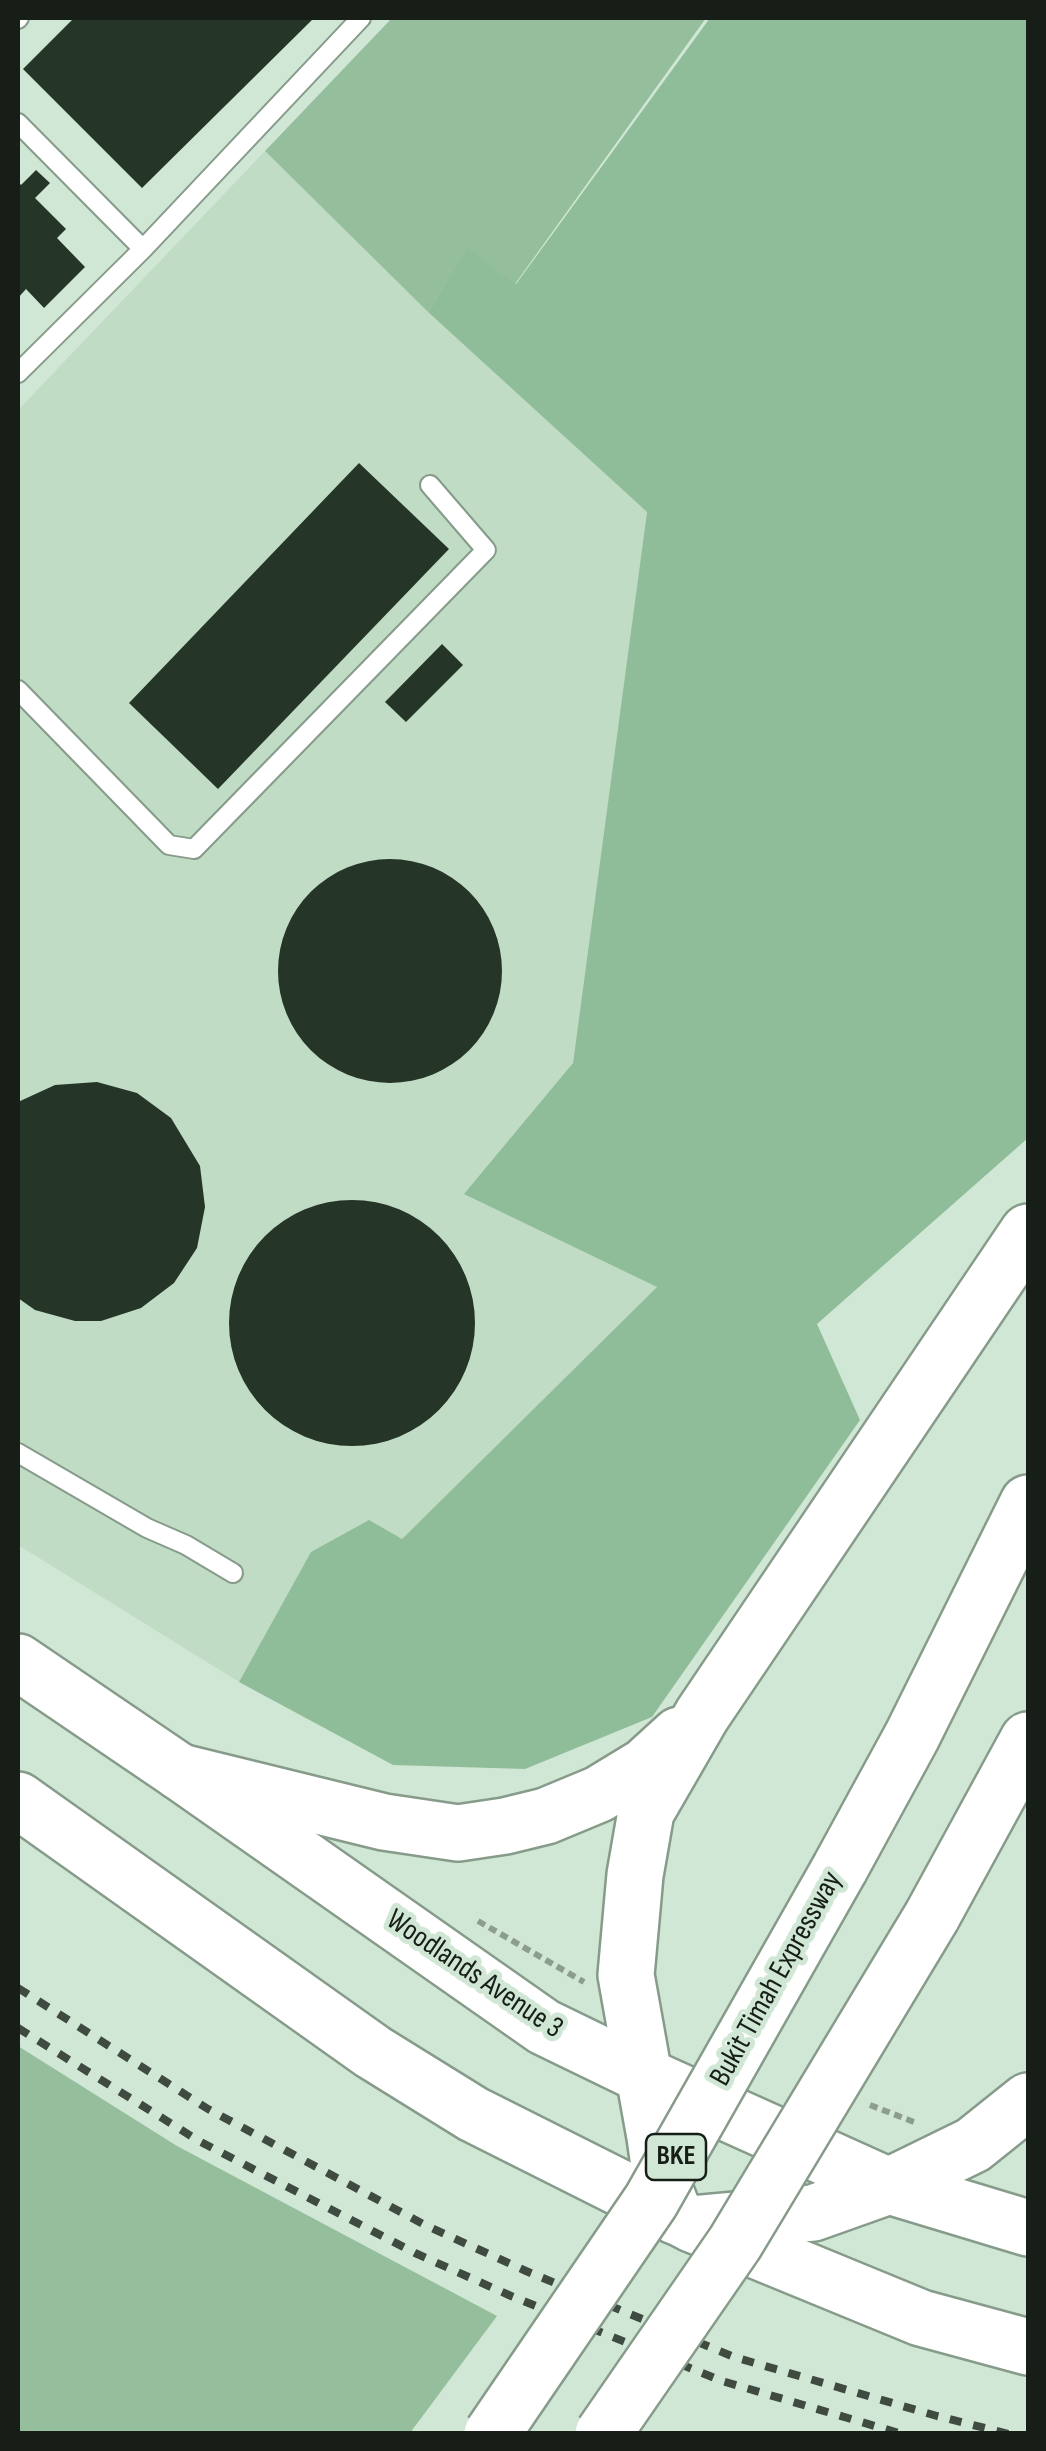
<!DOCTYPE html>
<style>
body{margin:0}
#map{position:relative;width:1046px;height:2451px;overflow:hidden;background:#d1e7d5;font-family:"Sofia Sans Condensed",sans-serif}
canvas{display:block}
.frame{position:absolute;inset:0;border:20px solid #161e17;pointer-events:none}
</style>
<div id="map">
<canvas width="1046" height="2451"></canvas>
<div class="frame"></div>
</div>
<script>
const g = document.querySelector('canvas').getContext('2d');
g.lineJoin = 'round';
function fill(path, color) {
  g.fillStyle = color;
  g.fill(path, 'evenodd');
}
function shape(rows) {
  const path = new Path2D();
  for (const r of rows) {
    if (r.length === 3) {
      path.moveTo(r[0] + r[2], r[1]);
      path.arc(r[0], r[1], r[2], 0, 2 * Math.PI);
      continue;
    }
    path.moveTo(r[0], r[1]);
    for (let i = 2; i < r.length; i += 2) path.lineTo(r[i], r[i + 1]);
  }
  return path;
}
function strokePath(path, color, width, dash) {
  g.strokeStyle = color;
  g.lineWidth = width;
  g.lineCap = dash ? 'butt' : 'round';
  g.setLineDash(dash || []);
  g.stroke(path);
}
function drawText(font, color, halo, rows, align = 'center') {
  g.font = font + ' "Sofia Sans Condensed",sans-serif';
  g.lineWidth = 10;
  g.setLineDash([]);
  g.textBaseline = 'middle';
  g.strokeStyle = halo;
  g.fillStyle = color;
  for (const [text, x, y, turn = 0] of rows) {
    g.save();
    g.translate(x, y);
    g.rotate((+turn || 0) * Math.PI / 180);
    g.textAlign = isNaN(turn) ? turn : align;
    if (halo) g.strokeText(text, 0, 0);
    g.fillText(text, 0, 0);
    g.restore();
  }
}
fill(shape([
 [265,151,428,312,647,512,573,1063,469,1189,657,1287,402,1539,312,1552,239,1682,18,1545,18,410]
]), '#c0dcc5');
fill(shape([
 [392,18,706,18,515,284,467,249,428,312,265,151],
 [18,2046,177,2146,497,2316,410,2433,18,2433]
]), '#95be9d');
fill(shape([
 [710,18,1028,18,1028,1138,817,1324,860,1420,652,1717,525,1769,393,1765,239,1682,311,1552,369,1520,402,1539,657,1287,464,1194,573,1063,647,512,428,312,467,248,516,284]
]), '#90bd99');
fill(shape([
 [74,18,314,18,142,188,23,69],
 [36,170,50,183,35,198,66,229,57,238,85,267,44,308,26,289,18,298,18,181,21,185],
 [359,463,449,549,218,789,129,703],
 [442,644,463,665,406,722,385,702],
 [390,971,112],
 [97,1082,137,1093,171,1118,200,1166,205,1207,197,1248,174,1283,141,1308,101,1321,75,1321,35,1310,18,1298,18,1102,55,1085],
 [352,1323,123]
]), '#253629');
const lane = shape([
 [18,19,19,18],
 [18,123,143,249],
 [18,373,143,249,361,18],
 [18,690,169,845,194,849,486,550,430,485],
 [18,1453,147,1528,186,1545,233,1573]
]);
const primary = shape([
 [18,1662,180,1772,544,2027,645,2076,889,2186,1028,2228],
 [18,1800,373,2052,473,2114,692,2224,921,2318,1028,2347]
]);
const highway = shape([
 [180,1772,384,1822,458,1833,505,1826,546,1816,599,1794,645,1766,679,1735],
 [840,1868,912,1736,1028,1503],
 [932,1916,1028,1740],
 [675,2216,661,2180,655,2137,626,1975,635,1875,646,1812,702,1715,1028,1232],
 [692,2224,813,2213,889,2186,973,2145,1028,2101]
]);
strokePath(lane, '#869b8a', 22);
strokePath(primary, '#869b8a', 60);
strokePath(highway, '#869b8a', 60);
strokePath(shape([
 [478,1921,584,1982],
 [870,2105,914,2122]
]), '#8c9d8f', 6, [8, 5]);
strokePath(lane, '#fff', 18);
strokePath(primary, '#fff', 55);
strokePath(highway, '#fff', 55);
strokePath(shape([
 [18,1988,208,2109,425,2225,526,2271,734,2357,937,2416,1009,2434],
 [18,2028,199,2141,415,2253,511,2296,722,2381,902,2434]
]), '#3f4a41', 8, [12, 12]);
const highwayBridge = shape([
 [492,2434,651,2201,840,1868],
 [603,2434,735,2243,932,1916]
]);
strokePath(highwayBridge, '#869b8a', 60, []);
strokePath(highwayBridge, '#fff', 55);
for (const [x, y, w] of [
 [676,2157,60]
]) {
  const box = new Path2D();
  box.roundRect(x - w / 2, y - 23, w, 46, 8);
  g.fillStyle = '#d1e7d5';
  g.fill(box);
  strokePath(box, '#161e17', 2.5);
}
drawText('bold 28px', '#161e17', null, [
 ["BKE",676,2157]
]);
drawText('30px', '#161e17', '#d1e7d5', [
 ["Woodlands Avenue 3",474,1975,34],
 ["Bukit Timah Expressway",777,1979,-61]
]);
</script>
